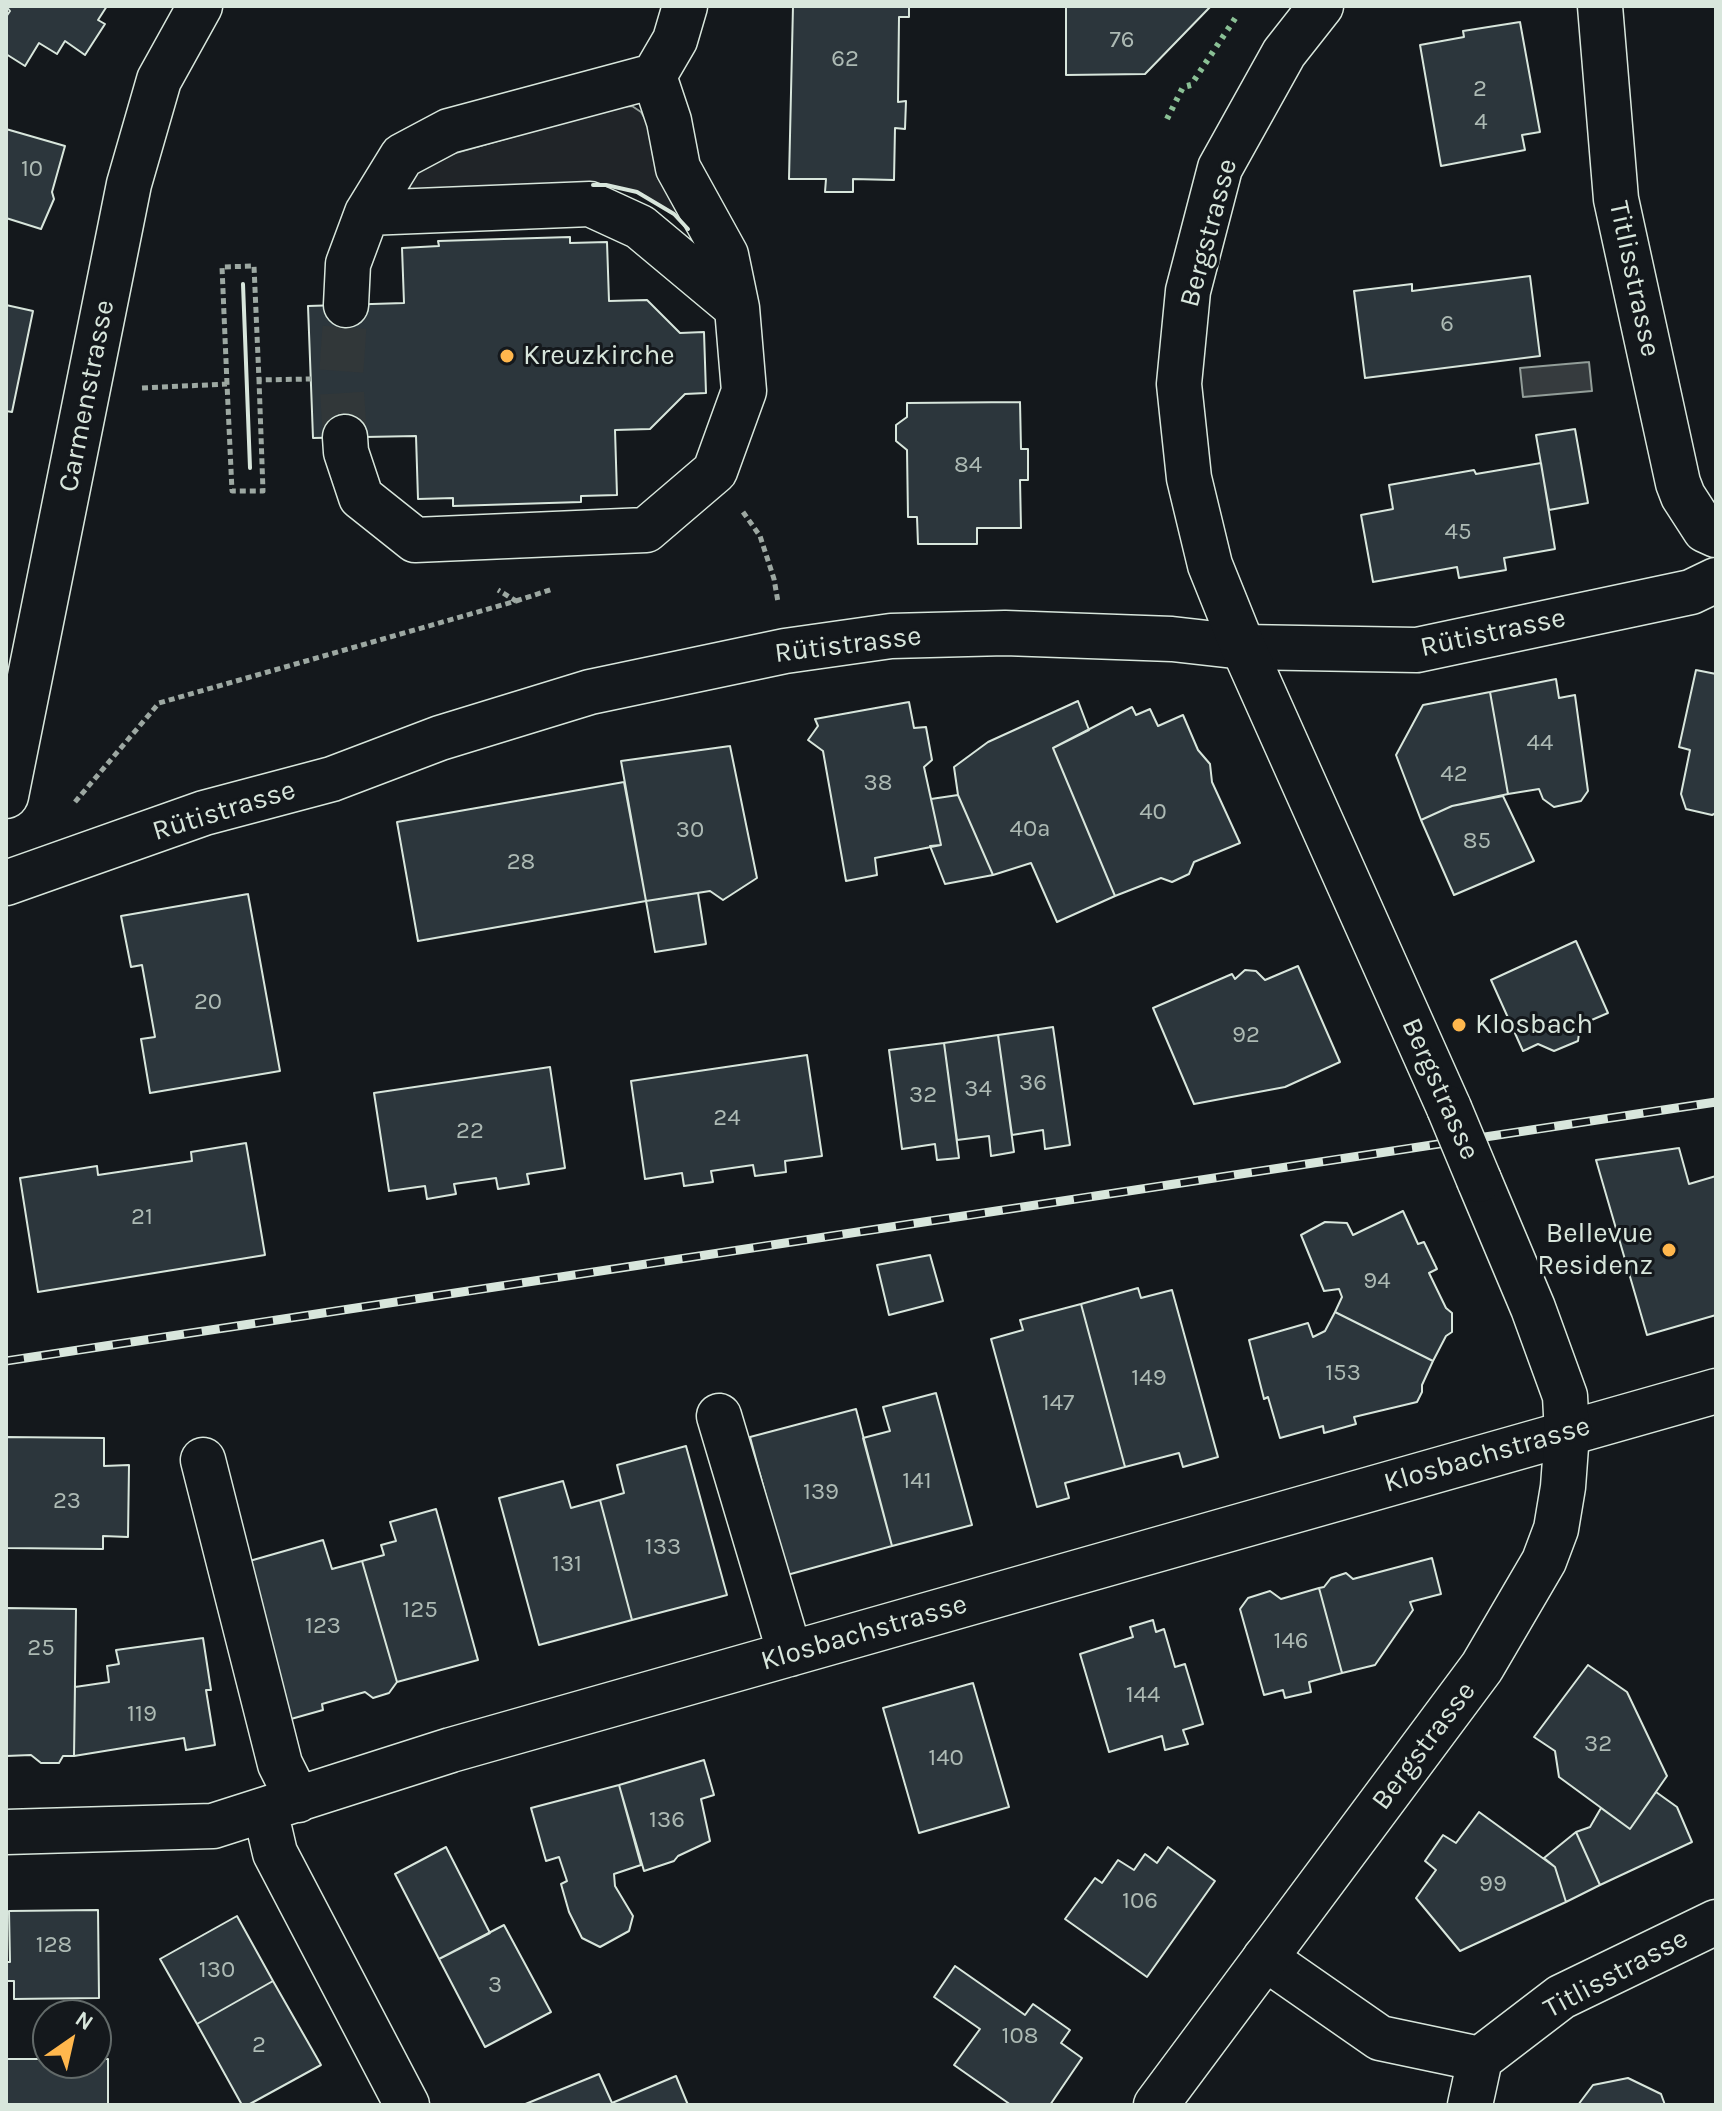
<!DOCTYPE html>
<meta charset="utf-8">
<style>
body{margin:0}
#map{position:relative;width:1722px;height:2111px;overflow:hidden;background:#14181c;font-family:Karla,sans-serif}
canvas{display:block}
.frame{position:absolute;inset:0;border:8px solid #d8e6dc;pointer-events:none}
.north{position:absolute;left:32px;top:1999px;width:80px;height:80px;box-sizing:border-box;background:#14181c;border:2px solid #626a69;border-radius:50%;rotate:34deg;font-size:22px;font-weight:700;line-height:32px;text-align:center;color:#d8e6dc}
.north::after{content:'';display:block;margin:auto;width:28px;height:36px;background:#ffb74d;clip-path:polygon(50% 0,100% 100%,50% 72%,0 100%)}
</style>
<div id="map">
<canvas width="1722" height="2111"></canvas>
<div class="frame"></div>
<div class="north">N</div>
</div>
<script>
const g = document.querySelector('canvas').getContext('2d');
g.lineJoin = 'round';
function fill(path, color) {
  g.fillStyle = color;
  g.fill(path, 'evenodd');
}
function shape(rows) {
  const path = new Path2D();
  for (const r of rows) {
    path.moveTo(r[0], r[1]);
    for (let i = 2; i < r.length; i += 2) path.lineTo(r[i], r[i + 1]);
  }
  return path;
}
function strokePath(path, color, width, dash) {
  g.strokeStyle = color;
  g.lineWidth = width;
  g.lineCap = dash ? 'butt' : 'round';
  g.setLineDash(dash || []);
  g.stroke(path);
}
function drawText(font, color, halo, rows, align = 'center') {
  g.font = font + ' Karla,sans-serif';
  g.lineWidth = 6;
  g.setLineDash([]);
  g.textBaseline = 'middle';
  g.strokeStyle = halo;
  g.fillStyle = color;
  for (const [text, x, y, turn = 0] of rows) {
    g.save();
    g.translate(x, y);
    g.rotate((+turn || 0) * Math.PI / 180);
    g.textAlign = isNaN(turn) ? turn : align;
    if (halo) g.strokeText(text, 0, 0);
    g.fillText(text, 0, 0);
    g.restore();
  }
}
const green = shape([
 [632,106,641,112,647,122,651,131,653,156,687,228,674,214,637,192,606,185,409,193,410,175,431,160,617,107,632,106]
]);
fill(green, '#202428');
strokePath(green, '#939e99', 2);
const water = shape([
 [1589,362,1592,391,1523,397,1520,368,1589,362]
]);
fill(water, '#363b3e');
strokePath(water, '#939e99', 2);
const building = shape([
 [6,6,107,6,98,20,105,24,85,55,65,41,57,54,39,43,25,66,6,54,6,17,10,11,6,6],
 [793,6,909,6,909,17,899,17,898,102,906,101,905,129,895,128,894,180,853,179,853,192,825,192,826,179,789,179,793,6],
 [1066,6,1211,6,1145,74,1066,75,1066,6],
 [1520,22,1540,132,1522,135,1525,150,1441,166,1420,45,1464,37,1463,31,1520,22],
 [6,129,65,146,52,192,54,199,41,229,6,218,6,129],
 [570,237,570,243,607,242,609,301,647,300,680,333,704,332,706,393,685,394,650,429,615,430,617,495,581,496,581,502,453,506,453,498,418,499,416,436,313,438,308,306,404,303,402,248,439,246,438,241,570,237],
 [1530,276,1540,356,1365,378,1354,291,1412,284,1412,291,1530,276],
 [6,305,33,311,12,412,6,411,6,305],
 [1020,402,1021,449,1028,449,1028,480,1020,480,1021,528,977,528,977,544,918,544,917,517,908,517,907,450,896,441,896,425,907,417,907,403,1020,402],
 [1575,429,1588,503,1549,510,1536,435,1575,429],
 [1541,463,1555,549,1504,558,1506,570,1459,578,1457,567,1373,582,1361,515,1393,509,1389,485,1474,470,1476,474,1541,463],
 [1696,670,1716,674,1716,813,1712,815,1686,809,1681,794,1690,750,1679,747,1696,670],
 [1556,679,1559,698,1575,695,1588,791,1581,801,1554,807,1543,799,1539,789,1508,794,1490,692,1556,679],
 [1490,692,1508,794,1452,806,1421,820,1396,755,1423,705,1490,692],
 [1078,701,1089,730,1053,748,1115,896,1057,922,1031,863,993,875,958,795,954,767,988,742,1078,701],
 [909,702,914,728,926,727,932,760,924,767,941,845,875,858,877,875,846,881,823,751,808,740,818,726,815,719,909,702],
 [1132,707,1136,715,1150,709,1158,726,1183,715,1198,750,1210,764,1212,782,1240,843,1194,862,1189,874,1172,882,1161,878,1115,896,1053,748,1132,707],
 [730,746,757,878,723,900,710,891,646,901,621,761,730,746],
 [624,782,646,901,418,941,397,822,624,782],
 [958,795,993,875,945,884,930,846,941,845,931,799,958,795],
 [1503,796,1534,861,1454,895,1421,820,1452,806,1503,796],
 [698,893,706,944,655,952,646,901,698,893],
 [248,894,280,1071,150,1093,141,1039,155,1037,142,965,131,967,121,916,248,894],
 [1576,941,1608,1013,1580,1025,1578,1041,1554,1051,1538,1044,1523,1051,1491,980,1576,941],
 [1298,966,1340,1062,1285,1087,1194,1104,1153,1008,1232,974,1235,979,1245,970,1256,971,1265,980,1298,966],
 [1053,1027,1070,1145,1045,1149,1043,1130,1012,1135,998,1035,1053,1027],
 [998,1035,1014,1152,991,1156,989,1136,957,1140,944,1043,998,1035],
 [944,1043,959,1158,937,1160,935,1144,902,1149,889,1050,944,1043],
 [807,1055,822,1156,785,1161,786,1172,755,1176,753,1165,711,1171,713,1182,684,1186,682,1173,645,1179,631,1081,807,1055],
 [550,1067,565,1168,527,1174,529,1184,498,1189,496,1178,454,1184,456,1194,427,1199,425,1186,389,1191,374,1093,550,1067],
 [246,1143,265,1255,38,1292,20,1178,97,1166,98,1175,192,1161,191,1152,246,1143],
 [1679,1148,1689,1184,1716,1176,1716,1315,1647,1335,1596,1160,1679,1148],
 [1403,1211,1418,1244,1424,1242,1437,1269,1429,1273,1446,1308,1452,1313,1452,1332,1446,1336,1433,1361,1335,1312,1342,1297,1339,1289,1324,1291,1301,1235,1325,1222,1347,1223,1353,1235,1403,1211],
 [930,1255,943,1301,889,1315,877,1265,930,1255],
 [1138,1288,1141,1298,1172,1290,1218,1457,1183,1467,1179,1453,1125,1467,1081,1304,1138,1288],
 [1081,1304,1125,1467,1065,1483,1069,1498,1037,1507,991,1339,1023,1330,1020,1320,1081,1304],
 [1335,1312,1433,1361,1422,1385,1422,1392,1417,1402,1354,1417,1356,1424,1324,1433,1323,1426,1280,1438,1268,1397,1264,1399,1249,1340,1308,1323,1313,1337,1325,1331,1335,1312],
 [936,1393,972,1525,892,1546,863,1438,890,1431,883,1407,936,1393],
 [856,1409,892,1546,787,1575,750,1437,856,1409],
 [6,1437,104,1438,104,1466,129,1465,128,1537,103,1536,103,1549,6,1548,6,1437],
 [686,1446,727,1595,632,1620,600,1500,624,1493,617,1465,686,1446],
 [563,1481,571,1508,600,1500,632,1620,539,1645,499,1498,563,1481],
 [436,1509,478,1660,397,1682,362,1561,384,1555,381,1545,396,1541,390,1522,436,1509],
 [323,1540,332,1569,362,1561,397,1682,389,1693,373,1698,365,1692,322,1704,323,1710,291,1719,246,1562,323,1540],
 [1432,1558,1441,1594,1410,1602,1413,1610,1375,1665,1342,1673,1319,1588,1324,1587,1331,1578,1346,1573,1353,1579,1432,1558],
 [1319,1588,1342,1673,1309,1682,1311,1692,1285,1698,1283,1690,1264,1695,1240,1609,1248,1598,1270,1591,1281,1599,1319,1588],
 [6,1608,76,1609,74,1756,63,1756,59,1763,41,1763,31,1755,6,1756,6,1608],
 [1153,1620,1156,1632,1164,1629,1175,1667,1185,1664,1203,1724,1183,1730,1188,1744,1165,1750,1162,1736,1109,1752,1080,1654,1133,1637,1130,1627,1153,1620],
 [203,1638,211,1690,206,1690,215,1745,186,1750,184,1738,74,1756,75,1687,109,1682,107,1666,119,1664,116,1650,203,1638],
 [1588,1665,1627,1692,1667,1776,1630,1829,1559,1777,1555,1751,1534,1737,1588,1665],
 [973,1683,1009,1807,919,1833,883,1708,973,1683],
 [704,1760,714,1795,701,1799,710,1841,678,1856,674,1861,644,1871,619,1785,704,1760],
 [619,1785,641,1865,614,1874,615,1886,633,1916,629,1931,600,1947,582,1938,569,1912,561,1884,567,1881,559,1857,546,1861,531,1808,619,1785],
 [1656,1792,1677,1807,1692,1842,1600,1885,1576,1832,1590,1827,1601,1808,1630,1829,1656,1792],
 [1479,1812,1555,1867,1566,1902,1460,1951,1416,1898,1436,1870,1425,1861,1443,1835,1456,1843,1479,1812],
 [1576,1832,1600,1885,1566,1902,1555,1867,1544,1858,1576,1832],
 [446,1847,490,1933,439,1959,395,1874,446,1847],
 [1168,1847,1215,1881,1147,1977,1065,1919,1095,1878,1102,1883,1118,1860,1134,1870,1145,1854,1157,1863,1168,1847],
 [98,1910,99,1998,14,1999,14,1981,6,1981,6,1962,10,1962,9,1911,98,1910],
 [237,1916,273,1981,197,2024,160,1959,237,1916],
 [504,1925,551,2012,485,2047,439,1959,504,1925],
 [955,1966,1025,2015,1033,2004,1070,2030,1061,2043,1082,2058,1050,2105,1011,2105,954,2065,980,2029,934,1997,955,1966],
 [273,1981,321,2065,248,2105,242,2105,197,2024,273,1981],
 [6,2059,48,2059,48,2063,96,2063,96,2059,108,2059,108,2105,6,2105,6,2059],
 [599,2074,612,2103,676,2076,688,2105,523,2105,599,2074],
 [1628,2078,1661,2094,1665,2105,1578,2105,1593,2085,1628,2078]
]);
fill(building, '#2c363c');
strokePath(building, '#d8e6dc', 2);
strokePath(shape([
 [345,437,341,377,346,305]
]), '#313739', 44, [44, 22]);
const minor = shape([
 [1600,6,1616,199,1678,483,1683,496,1705,530,1716,535],
 [367,213,590,204,640,227,737,308],
 [346,305,348,264,367,213,402,156,449,131,654,76,675,40,685,6],
 [345,437,346,452,361,497,415,540,646,530,715,471,744,391,737,308,726,255,678,168,669,121,654,76],
 [6,796,129,184,159,80,200,6],
 [6,883,204,813,332,779,440,738,590,692,785,651,891,636,1005,633,1172,639,1243,647,1417,650,1691,592,1716,580],
 [719,1416,790,1654],
 [203,1460,280,1764,298,1800],
 [265,1810,275,1853,407,2105],
 [6,1832,213,1826,451,1750,1716,1391],
 [1265,1958,1380,2038,1480,2059],
 [1470,2105,1480,2059,1561,1997,1716,1922]
]);
const major = shape([
 [1321,6,1284,53,1220,168,1188,291,1179,384,1189,478,1210,565,1243,647,1449,1108],
 [1156,2105,1482,1667,1544,1561,1556,1529,1563,1487,1567,1433,1565,1396,1533,1308,1479,1180]
]);
strokePath(minor, '#d8e6dc', 47);
strokePath(major, '#d8e6dc', 47);
strokePath(shape([
 [227,384,222,267,254,266,259,380,311,379],
 [142,388,227,384,232,491,263,491,259,380],
 [743,512,760,536,774,579,778,602],
 [516,601,553,589],
 [75,802,159,703,516,601,498,590]
]), '#9da8a2', 5, [6, 4]);
strokePath(minor, '#14181c', 44);
strokePath(major, '#14181c', 44);
const rail = shape([
 [6,1361,1716,1102]
]);
strokePath(rail, '#d8e6dc', 9);
strokePath(rail, '#14181c', 6, [18]);
const majorBridge = shape([
 [1449,1108,1479,1180]
]);
strokePath(majorBridge, '#d8e6dc', 47, []);
strokePath(majorBridge, '#14181c', 44);
strokePath(shape([
 [1167,119,1183,87,1191,85,1236,17]
]), '#8ac095', 6, [4, 6]);
strokePath(shape([
 [593,185,606,185,637,192,674,214,688,229],
 [243,284,250,468]
]), '#d8e6dc', 4);
for (const [x, y, r, color] of [
 [507,356,8,"#ffb74d"],
 [1459,1025,8,"#ffb74d"],
 [1669,1250,8,"#ffb74d"]
]) {
  const dot = new Path2D();
  dot.arc(x, y, r, 0, 2 * Math.PI);
  g.fillStyle = color;
  g.fill(dot);
  strokePath(dot, '#14181c', 3);
}
drawText('24px', '#adbab4', null, [
 ["76",1122,40],
 ["62",845,59],
 ["2",1480,89],
 ["4",1481,122],
 ["10",32,169],
 ["6",1447,324],
 ["84",968,465],
 ["45",1458,532],
 ["44",1540,743],
 ["42",1454,774],
 ["38",878,783],
 ["40",1153,812],
 ["40a",1030,829],
 ["30",690,830],
 ["85",1477,841],
 ["28",521,862],
 ["20",208,1002],
 ["92",1246,1035],
 ["36",1033,1083],
 ["34",978,1089],
 ["32",923,1095],
 ["24",727,1118],
 ["22",470,1131],
 ["21",142,1217],
 ["94",1377,1281],
 ["153",1343,1373],
 ["149",1149,1378],
 ["147",1058,1403],
 ["141",917,1481],
 ["139",821,1492],
 ["23",67,1501],
 ["133",663,1547],
 ["131",567,1564],
 ["125",420,1610],
 ["123",323,1626],
 ["146",1291,1641],
 ["25",41,1648],
 ["144",1143,1695],
 ["119",142,1714],
 ["32",1598,1744],
 ["140",946,1758],
 ["136",667,1820],
 ["99",1493,1884],
 ["106",1140,1901],
 ["128",54,1945],
 ["130",217,1970],
 ["3",495,1985],
 ["108",1020,2036],
 ["2",259,2045]
]);
drawText('28px', '#d8e6dc', '#14181c', [
 ["Bergstrasse",1209,233,-75],
 ["Titlisstrasse",1634,279,78],
 ["Carmenstrasse",87,396,-79],
 ["Rütistrasse",1493,633,-12],
 ["Rütistrasse",848,645,-7],
 ["Rütistrasse",224,811,-17],
 ["Bergstrasse",1440,1089,66],
 ["Klosbachstrasse",1487,1455,-16],
 ["Klosbachstrasse",864,1633,-16],
 ["Bergstrasse",1424,1746,-53],
 ["Titlisstrasse",1616,1974,-28]
]);
drawText('28px', '#d8e6dc', '#14181c', [
 ["Kreuzkirche",523,356],
 ["Klosbach",1475,1025],
 ["Bellevue",1653,1234,"right"],
 ["Residenz",1653,1266,"right"]
], 'left');
</script>
